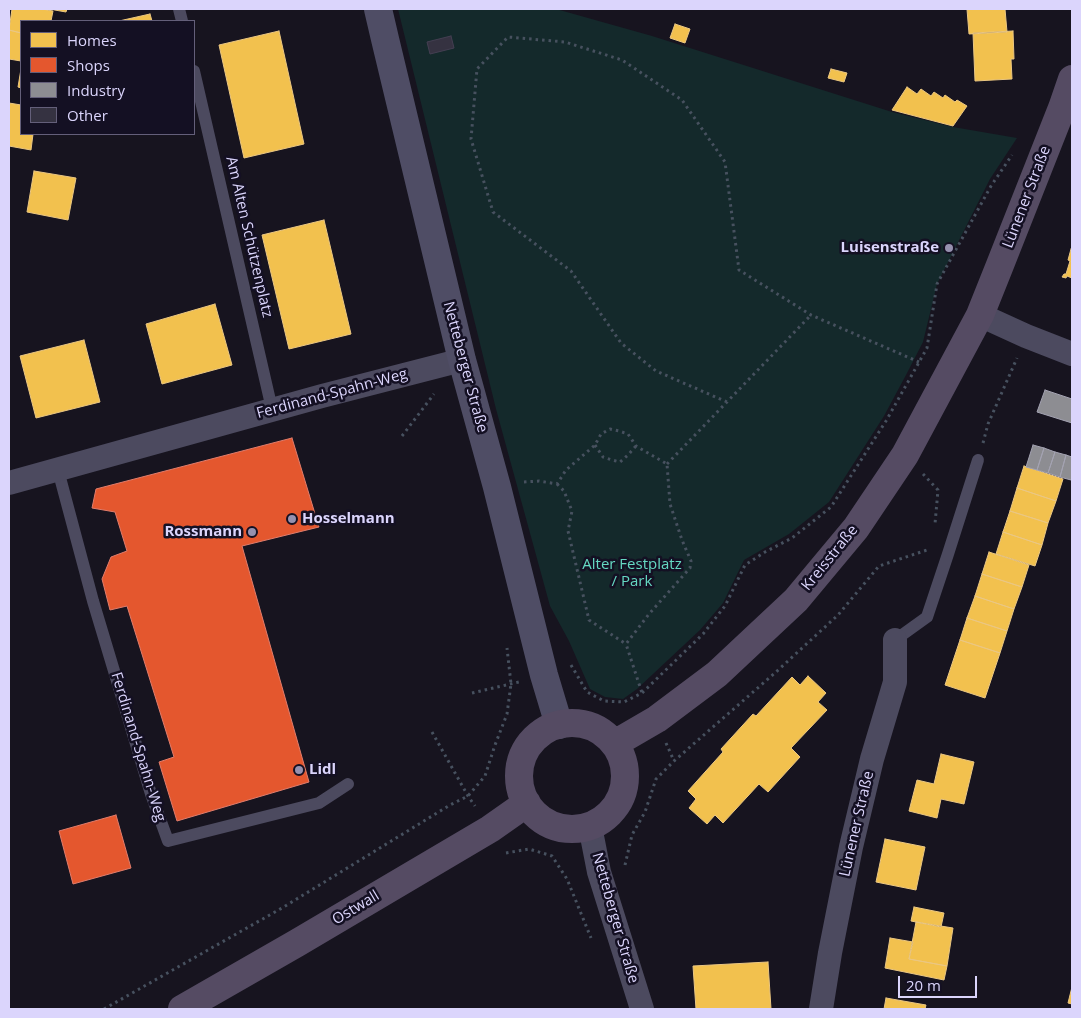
<!DOCTYPE html>
<meta charset="utf-8">
<style>
body{margin:0}
#map{position:relative;width:1081px;height:1018px;overflow:hidden;background:#17141f;font-family:"Open Sans",sans-serif}
canvas{display:block}
.frame{position:absolute;inset:0;border:10px solid #dbd5fc;pointer-events:none}
.legend{position:absolute;left:20px;top:20px;width:175px;height:115px;box-sizing:border-box;background:#141023;border:1px solid #645f7a;margin:0;padding:6px 9px;list-style:none;font-size:15px;color:#dbd5fc}
.legend li{display:flex;align-items:center;gap:10px;height:25px}
.legend b{width:25px;border:1px solid #645f7a}
.scale{position:absolute;left:898px;top:976px;width:79px;height:22px;box-sizing:border-box;border:2px solid #dbd5fc;border-top:0;padding-left:6px;font-size:15px;line-height:18px;white-space:nowrap;color:#dbd5fc;-webkit-text-stroke:4px #141023;paint-order:stroke}
</style>
<div id="map">
<canvas width="1081" height="1018"></canvas>
<div class="frame"></div>
<ul class="legend">
<li><b style="height:14px;background:#f2c14e"></b>Homes</li>
<li><b style="height:14px;background:#e4572e"></b>Shops</li>
<li><b style="height:14px;background:#8d8d92"></b>Industry</li>
<li><b style="height:14px;background:#353241"></b>Other</li>
</ul>
<div class="scale">20 m</div>
</div>
<script>
const g = document.querySelector('canvas').getContext('2d');
g.lineJoin = 'round';
function fill(path, color) {
  g.fillStyle = color;
  g.fill(path, 'evenodd');
}
function shape(rows) {
  const path = new Path2D();
  for (const r of rows) {
    if (r.length === 3) {
      path.moveTo(r[0] + r[2], r[1]);
      path.arc(r[0], r[1], r[2], 0, 2 * Math.PI);
      continue;
    }
    path.moveTo(r[0], r[1]);
    for (let i = 2; i < r.length; i += 2) path.lineTo(r[i], r[i + 1]);
  }
  return path;
}
function strokePath(path, color, width, dash) {
  g.strokeStyle = color;
  g.lineWidth = width;
  g.lineCap = dash ? 'butt' : 'round';
  g.setLineDash(dash || []);
  g.stroke(path);
}
function drawText(font, color, halo, rows, align = 'center') {
  g.font = font + ' "Open Sans",sans-serif';
  g.lineWidth = 5;
  g.setLineDash([]);
  g.textBaseline = 'middle';
  g.strokeStyle = halo;
  g.fillStyle = color;
  for (const [text, x, y, turn = 0] of rows) {
    g.save();
    g.translate(x, y);
    g.rotate((+turn || 0) * Math.PI / 180);
    g.textAlign = isNaN(turn) ? turn : align;
    if (halo) g.strokeText(text, 0, 0);
    g.fillText(text, 0, 0);
    g.restore();
  }
}
fill(shape([
 [398,9,556,9,652,36,892,112,953,127,1017,138,990,179,937,284,923,342,906,375,884,416,829,502,789,534,744,560,723,603,700,630,637,689,623,699,605,697,590,689,569,641,550,606,496,409]
]), '#14292b');
const homes = shape([
 [12,9,42,9,53,11,51,21,21,21,21,33,9,30,12,9],
 [49,9,67,9,66,12,49,9],
 [967,9,1005,9,1007,32,969,34,967,9],
 [150,14,152,21,119,21,150,14],
 [675,24,690,29,685,43,670,38,675,24],
 [9,30,21,33,21,61,9,59,9,30],
 [279,31,304,144,244,158,219,45,279,31],
 [1013,31,1014,59,1011,59,1012,79,975,81,973,33,1013,31],
 [21,69,21,88,18,87,21,69],
 [831,69,847,73,844,82,828,78,831,69],
 [907,87,917,94,921,89,931,96,934,92,943,98,945,95,955,102,957,100,967,106,953,126,892,110,907,87],
 [9,103,21,105,21,134,33,134,31,150,9,146,9,103],
 [34,171,76,178,68,220,27,212,34,171],
 [324,220,351,334,289,349,262,235,324,220],
 [1071,249,1072,250,1072,278,1067,276,1066,278,1062,277,1064,274,1066,274,1070,261,1068,260,1071,249],
 [215,304,232,365,162,384,146,324,215,304],
 [84,340,100,402,36,418,20,356,84,340],
 [1024,466,1063,479,1056,501,1017,488,1024,466],
 [1017,488,1056,501,1048,523,1010,511,1017,488],
 [1010,511,1048,523,1042,545,1003,532,1010,511],
 [1003,532,1042,545,1035,566,996,554,1003,532],
 [989,552,1029,565,1022,587,982,574,989,552],
 [982,574,1022,587,1014,609,975,596,982,574],
 [975,596,1014,609,1007,631,967,618,975,596],
 [967,618,1007,631,1000,653,960,640,967,618],
 [960,640,1000,653,985,698,945,685,960,640],
 [808,676,826,693,818,702,827,710,791,748,800,757,768,792,759,784,723,823,715,815,707,824,689,808,696,799,688,791,723,752,721,749,753,714,756,716,792,677,800,685,808,676],
 [941,754,974,762,964,804,941,799,937,818,909,811,917,780,934,784,941,754],
 [885,839,925,847,916,890,876,882,885,839],
 [914,907,944,913,941,927,911,921,914,907],
 [916,922,953,928,947,966,909,959,916,922],
 [890,938,913,942,909,959,947,966,944,980,885,968,890,938],
 [768,962,771,1009,696,1009,693,966,768,962],
 [1072,987,1072,1004,1068,1003,1072,987],
 [886,998,926,1005,925,1009,884,1009,886,998]
]);
fill(homes, '#f2c14e');
strokePath(homes, '#ebc782', 1);
const shops = shape([
 [292,438,319,527,242,546,309,782,177,821,159,762,174,757,127,606,110,610,102,579,111,557,127,551,115,512,92,508,96,489,292,438],
 [116,815,131,868,73,884,59,831,116,815]
]);
fill(shops, '#e4572e');
strokePath(shops, '#e17d6c', 1);
const industry = shape([
 [1045,390,1072,399,1072,423,1037,412,1045,390],
 [1033,445,1044,448,1037,470,1026,467,1033,445],
 [1044,448,1055,452,1048,473,1037,470,1044,448],
 [1055,452,1066,455,1060,477,1048,473,1055,452],
 [1066,455,1072,457,1072,477,1071,480,1060,477,1066,455]
]);
fill(industry, '#8d8d92');
strokePath(industry, '#a4a3b2', 1);
const building = shape([
 [451,36,454,48,430,54,427,42,451,36]
]);
fill(building, '#353241');
strokePath(building, '#443f52', 1);
strokePath(shape([
 [727,402,656,371,621,343,571,271,493,212,471,139,477,69,508,37,565,42,622,60,682,100,725,162,739,270,811,315,919,362],
 [402,436,434,394],
 [983,443,988,424,1017,358],
 [595,445,603,457,612,460,620,462,628,455,636,446],
 [667,464,811,315],
 [923,474,938,490,935,524],
 [524,482,539,481,557,484,566,470,595,445,601,434,610,429,619,431,628,434,636,446,667,464,670,504,682,540,691,561,690,568,649,614,626,644,642,693],
 [557,484,564,491,572,511,568,531,589,620,626,644],
 [571,665,587,692,604,701,624,702,642,693,703,634,725,606,745,565,765,552,792,538,831,507,886,421,927,348,937,284,991,186,1012,155],
 [472,693,519,682],
 [432,732,468,796,475,806],
 [666,743,674,761],
 [506,853,529,849,552,856,567,879,591,938],
 [625,865,632,835,645,812,656,779,674,761,776,672,838,615,879,566,930,549],
 [104,1009,282,908,450,805,468,796,485,776,495,745,507,714,511,684,507,648]
]), '#47515f', 3, [2.5, 4]);
strokePath(shape([
 [179,9,182,21],
 [194,71,272,409],
 [58,470,93,601,151,794,168,841,319,803,348,784],
 [895,640,927,617,948,554,978,460]
]), '#4c4a5f', 12);
strokePath(shape([
 [980,315,1026,336,1072,354],
 [9,483,322,396,462,360],
 [590,826,599,872,642,1009],
 [821,1009,830,953,851,847,872,759,895,682,895,640]
]), '#4c4a5f', 24);
strokePath(shape([
 [378,9,385,39,462,360,497,487,544,675,559,725]
]), '#4f4d65', 28);
strokePath(shape([
 [572,776,53],
 [614,744,657,719,717,674,796,600,856,528,905,455,980,315,1000,265,1062,108,1072,79],
 [182,1009,297,943,490,829,527,803]
]), '#554b63', 28);
for (const [x, y, r, color] of [
 [949,248,5,"#9691af"],
 [292,519,5,"#9691af"],
 [252,532,5,"#9691af"],
 [299,770,5,"#9691af"]
]) {
  const dot = new Path2D();
  dot.arc(x, y, r, 0, 2 * Math.PI);
  g.fillStyle = color;
  g.fill(dot);
  strokePath(dot, '#141023', 2);
}
drawText('15px', '#dbd5fc', '#141023', [
 ["Lünener Straße",1027,197,-69],
 ["Am Alten Schützenplatz",249,237,77],
 ["Netteberger Straße",465,367,75],
 ["Ferdinand-Spahn-Weg",332,394,-15],
 ["Kreisstraße",830,558,-51],
 ["Ferdinand-Spahn-Weg",138,747,73],
 ["Lünener Straße",857,824,-77],
 ["Ostwall",356,908,-31],
 ["Netteberger Straße",615,918,74]
]);
drawText('bold 15px', '#dbd5fc', '#141023', [
 ["Luisenstraße",939,248],
 ["Hosselmann",302,519,"left"],
 ["Rossmann",242,532],
 ["Lidl",309,770,"left"]
], 'right');
drawText('15px', '#65d8c2', '#141023', [
 ["Alter Festplatz",632,565],
 ["/ Park",632,582]
]);
</script>
